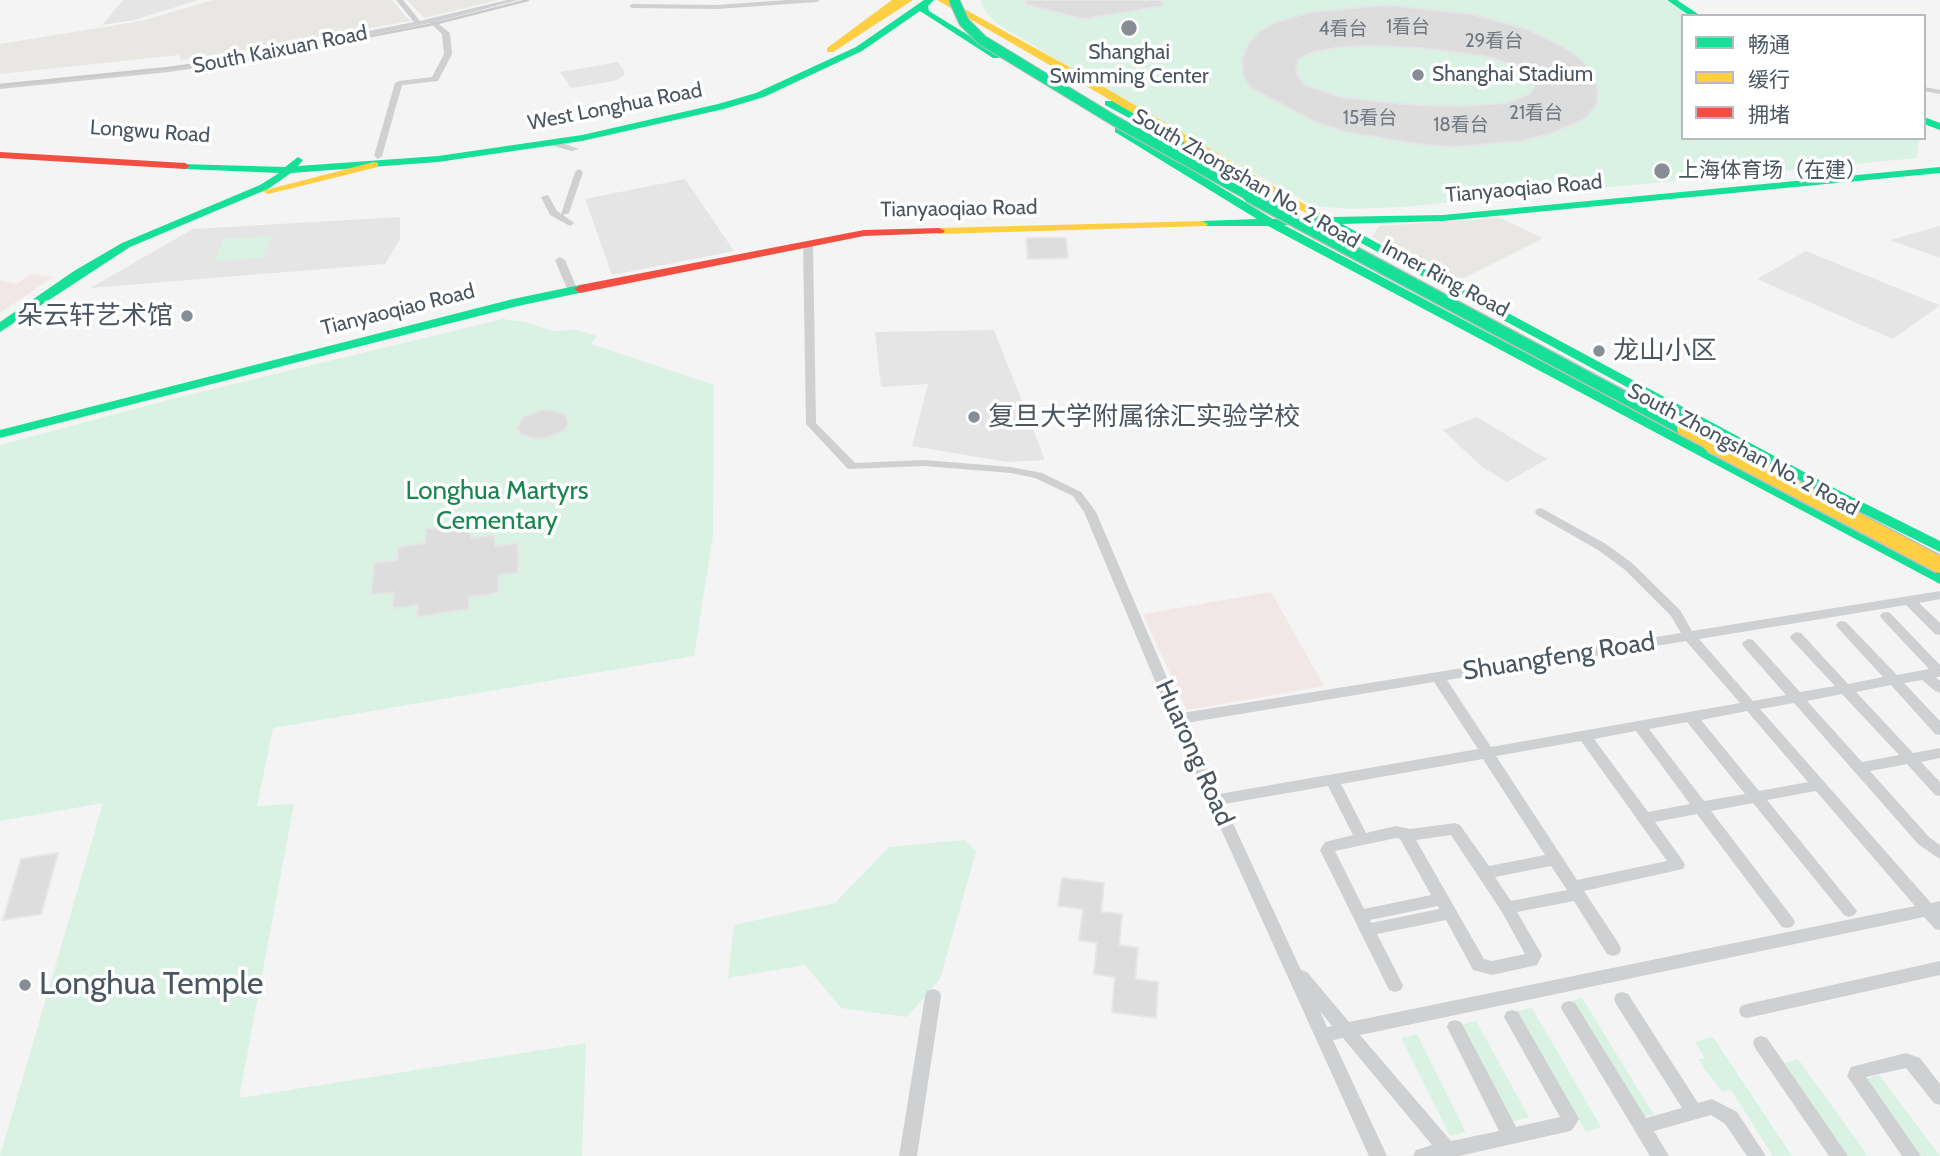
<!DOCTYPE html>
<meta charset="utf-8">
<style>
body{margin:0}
#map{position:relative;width:1940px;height:1156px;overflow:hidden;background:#f4f4f4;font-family:Cabin,"Noto Sans SC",sans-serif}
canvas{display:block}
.legend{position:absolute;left:1681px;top:14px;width:245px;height:126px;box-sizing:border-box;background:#fff;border:2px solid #b7bbc0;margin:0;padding:9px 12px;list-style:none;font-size:21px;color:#4a5661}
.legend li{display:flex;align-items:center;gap:14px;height:35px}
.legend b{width:35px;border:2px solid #b7bbc0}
</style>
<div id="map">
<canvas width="1940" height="1156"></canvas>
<ul class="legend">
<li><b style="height:9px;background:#16e098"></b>畅通</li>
<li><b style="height:9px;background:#ffcf43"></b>缓行</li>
<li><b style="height:9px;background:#f24e42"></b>拥堵</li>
</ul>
</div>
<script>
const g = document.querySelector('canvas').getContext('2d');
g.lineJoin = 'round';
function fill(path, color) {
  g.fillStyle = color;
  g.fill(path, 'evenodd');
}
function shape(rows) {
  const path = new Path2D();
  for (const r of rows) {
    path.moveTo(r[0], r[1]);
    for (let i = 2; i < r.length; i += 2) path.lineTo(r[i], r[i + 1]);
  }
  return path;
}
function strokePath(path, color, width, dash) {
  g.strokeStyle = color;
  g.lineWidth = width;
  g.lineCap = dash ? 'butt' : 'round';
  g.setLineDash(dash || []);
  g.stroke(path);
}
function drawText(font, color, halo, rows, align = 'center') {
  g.font = font + ' Cabin,"Noto Sans SC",sans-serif';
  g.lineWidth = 7;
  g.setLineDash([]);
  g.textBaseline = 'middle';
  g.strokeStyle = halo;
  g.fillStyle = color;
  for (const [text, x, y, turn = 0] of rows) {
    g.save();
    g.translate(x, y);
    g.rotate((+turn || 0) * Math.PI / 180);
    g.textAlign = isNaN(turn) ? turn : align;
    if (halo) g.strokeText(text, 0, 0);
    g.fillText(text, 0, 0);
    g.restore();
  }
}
fill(shape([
 [213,0,392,0,410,21,181,60,179,55,0,74,0,44,141,21],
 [407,0,498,0,424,18],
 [1500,218,1543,238,1454,283,1388,248,1372,236,1379,226]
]), '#e8e7e3');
fill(shape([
 [123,0,198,0,134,20,102,25],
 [618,62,625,73,622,77,614,81,571,88,560,72],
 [685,179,734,251,612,275,585,199],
 [400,217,400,239,385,264,90,288,193,229],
 [1940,226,1940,258,1890,240],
 [1806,251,1939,305,1939,306,1893,339,1757,279],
 [994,330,1045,460,1007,462,912,446,928,384,881,387,875,332],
 [1477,417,1547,459,1507,482,1481,466,1443,430]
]), '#e6e5e6');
fill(shape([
 [31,274,53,277,0,313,0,281,17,284],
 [1271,592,1324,686,1187,710,1143,614]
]), '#f1e7e6');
fill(shape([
 [980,0,1665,0,1690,16,1683,16,1683,138,1919,138,1917,158,1401,207,1351,209,1314,206,1150,116,999,25,987,14],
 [272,236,262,258,214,261,224,239],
 [503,319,525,322,553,331,577,330,597,336,591,344,714,385,713,535,694,656,273,728,257,806,294,804,239,1098,586,1043,582,1156,0,1156,103,803,0,821,0,445,176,398],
 [965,840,976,852,940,979,907,1017,841,1008,805,965,728,978,734,925,835,903,889,847],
 [1582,998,1654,1115,1640,1117,1570,1001],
 [1532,1008,1601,1127,1586,1132,1517,1011],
 [1476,1021,1529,1117,1511,1122,1460,1025],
 [1417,1034,1466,1132,1450,1136,1401,1038],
 [1713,1037,1792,1156,1773,1156,1731,1090,1722,1091,1705,1070,1699,1059,1705,1059,1695,1042],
 [1798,1059,1868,1156,1848,1156,1784,1063],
 [1879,1075,1940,1156,1921,1156,1865,1079]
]), '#d9f2e3');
const building = shape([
 [1025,0,1162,0,1163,6,1083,19,1025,4,1025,0],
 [1388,5,1471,14,1527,29,1564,47,1583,61,1593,74,1598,91,1597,105,1585,119,1550,134,1521,141,1454,147,1418,144,1345,132,1315,122,1251,88,1243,76,1242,60,1248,44,1259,32,1274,23,1311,12,1388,5],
 [1370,46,1422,48,1483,56,1512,64,1524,71,1533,79,1534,86,1531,93,1507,103,1463,106,1413,105,1340,97,1305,85,1298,76,1296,68,1299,59,1310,53,1340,47,1370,46],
 [1026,238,1066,238,1068,258,1028,259,1026,238],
 [541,410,551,410,566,415,568,425,564,431,546,438,536,439,520,434,517,429,523,417,541,410],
 [471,523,471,538,495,535,495,546,518,543,518,573,498,575,498,593,469,597,469,609,417,617,418,605,392,609,394,592,371,595,374,563,397,560,398,547,425,543,426,529,471,523],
 [58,853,41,914,3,920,21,859,58,853],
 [1062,878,1104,883,1101,912,1122,914,1119,945,1138,948,1135,979,1158,982,1156,1018,1112,1012,1115,977,1094,974,1097,943,1079,940,1083,909,1058,906,1062,878]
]);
fill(building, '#ddddde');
strokePath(building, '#e5e6e7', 2);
fill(shape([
 [396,0,403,0,420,21,507,0,518,0,436,22,450,33,452,54,438,81,402,85,382,156,378,159,374,156,395,83,399,81,432,77,444,54,442,34,430,23,320,45,284,56,169,72,0,89,0,85,169,68,283,52,319,41,414,22,396,0],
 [787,0,820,0,817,2,717,9,632,8,629,6,632,4,717,5,787,0],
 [1924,87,1940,90,1940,94,1924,91,1924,87],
 [550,141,556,141,579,149,572,151,550,145,550,141],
 [579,169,583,172,569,213,563,215,574,223,570,226,550,215,541,197,548,195,557,211,561,214,575,172,579,169],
 [808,241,813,244,816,423,855,463,924,460,1011,467,1042,473,1081,492,1096,512,1182,713,1681,633,1671,616,1624,569,1598,550,1537,515,1535,512,1537,509,1541,508,1606,544,1632,563,1680,610,1692,631,1940,591,1940,599,1919,603,1940,623,1940,635,1935,634,1906,605,1699,639,1753,701,1786,695,1743,646,1742,643,1748,639,1753,640,1800,692,1835,686,1791,639,1790,636,1796,632,1801,633,1848,684,1883,677,1838,628,1836,625,1838,622,1842,621,1846,622,1897,675,1929,669,1882,619,1880,616,1882,613,1886,612,1890,613,1940,665,1940,677,1936,677,1940,681,1940,693,1935,691,1922,680,1904,683,1940,721,1940,735,1935,734,1891,685,1856,692,1913,753,1940,748,1940,758,1921,762,1940,782,1940,796,1935,795,1907,764,1870,771,1929,837,1940,845,1940,859,1919,845,1794,703,1760,709,1931,903,1940,901,1940,930,1935,929,1924,917,1360,1035,1451,1141,1499,1131,1447,1027,1449,1022,1455,1020,1461,1022,1516,1127,1560,1117,1504,1017,1506,1012,1512,1010,1518,1012,1579,1119,1572,1130,1566,1132,1459,1156,1413,1156,1416,1150,1432,1145,1343,1038,1333,1040,1387,1156,1369,1156,1171,719,1084,512,1073,496,1035,478,1011,473,924,466,848,469,806,424,803,244,808,241],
 [1686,641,1740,703,1491,747,1447,680,1686,641],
 [1434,682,1478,749,1219,794,1186,723,1434,682],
 [1842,694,1899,755,1862,762,1807,701,1842,694],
 [1747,711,1808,782,1759,791,1701,720,1747,711],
 [1687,722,1745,794,1704,801,1649,729,1687,722],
 [1636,731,1690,804,1648,812,1594,739,1636,731],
 [1581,741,1667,861,1577,880,1496,756,1581,741],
 [1483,759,1545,855,1489,866,1460,825,1455,823,1410,829,1396,826,1366,833,1341,784,1483,759],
 [1328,786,1353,835,1325,842,1320,850,1389,990,1395,992,1401,990,1403,985,1377,934,1446,920,1473,970,1492,975,1537,965,1542,955,1517,912,1574,901,1607,954,1613,956,1619,954,1621,949,1619,944,1584,891,1683,869,1685,865,1683,861,1655,822,1697,814,1782,927,1787,928,1792,927,1795,922,1792,917,1711,811,1753,803,1844,915,1849,917,1854,915,1857,911,1854,907,1767,800,1816,791,1915,906,1349,1022,1307,972,1301,970,1224,804,1328,786],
 [1451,835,1502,912,1525,954,1492,961,1484,959,1416,840,1451,835],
 [1396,838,1400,839,1431,895,1364,909,1335,851,1396,838],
 [1551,866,1567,890,1511,901,1495,877,1551,866],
 [1438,906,1439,909,1371,923,1370,920,1438,906],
 [1320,1011,1332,1026,1327,1027,1320,1011],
 [560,257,565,260,578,291,576,293,570,293,568,291,555,260,560,257],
 [1940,961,1940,975,1747,1018,1741,1016,1739,1011,1741,1006,1747,1004,1940,961],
 [933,989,939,991,941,996,917,1156,899,1156,925,996,927,991,933,989],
 [1622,992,1628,994,1698,1103,1712,1099,1737,1112,1766,1156,1747,1156,1725,1124,1711,1115,1654,1131,1669,1156,1650,1156,1561,1008,1563,1003,1569,1001,1575,1003,1646,1118,1682,1108,1616,1004,1614,999,1616,994,1622,992],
 [1761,1036,1767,1038,1848,1156,1829,1156,1755,1048,1753,1043,1755,1038,1761,1036],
 [1906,1053,1920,1058,1940,1084,1940,1105,1934,1103,1906,1068,1866,1077,1921,1156,1902,1156,1847,1076,1851,1067,1906,1053]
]), '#ced0d2');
fill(shape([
 [924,0,934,0,928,6,929,11,999,54,999,58,993,58,920,11,862,51,764,97,724,109,582,141,438,162,291,173,268,189,130,247,0,332,0,322,74,271,122,243,260,185,279,173,185,169,181,168,181,164,285,167,298,157,303,160,298,166,438,156,582,135,718,104,756,93,856,47,924,0],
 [1667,0,1677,0,1701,16,1690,16,1667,0],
 [1105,101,1113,101,1258,180,1248,182,1105,105,1105,101],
 [1924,117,1940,123,1940,130,1924,124,1924,117],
 [1115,128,1123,128,1273,219,1314,218,1311,215,1317,212,1330,217,1443,215,1940,167,1940,173,1443,221,1342,224,1836,489,1940,541,1940,552,1826,495,1326,224,1284,225,1940,572,1940,584,1268,226,1198,226,1196,224,1202,221,1257,219,1115,132,1115,128],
 [580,285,584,286,584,292,518,306,0,438,0,430,513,299,580,285]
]), '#16e098');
fill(shape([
 [892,0,913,0,833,52,827,52,827,48,892,0],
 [937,0,948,0,1073,69,1323,215,1313,217,937,0],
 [374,162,378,163,378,167,268,194,262,191,374,162],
 [1202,221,1208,224,1206,226,939,234,933,231,939,228,1202,221]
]), '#ffcf43');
fill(shape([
 [0,152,185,163,190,166,185,169,0,158,0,152],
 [939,228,945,231,943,233,864,236,580,293,574,289,580,285,864,230,939,228]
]), '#f24e42');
strokePath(shape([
 [0,85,168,68,293,51,434,24,528,0]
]), '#c9cacc', 2.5);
const fastBridgeFar1 = shape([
 [954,0,964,22,982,40,1115,121,1252,197]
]);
const fastBridge = shape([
 [1249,196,1683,429]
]);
const slowBridgeFar1 = shape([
 [1683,429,1715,446]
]);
const slowBridge = shape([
 [1711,444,1940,565]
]);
strokePath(fastBridgeFar1, '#b9bec3', 12, []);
strokePath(fastBridge, '#b9bec3', 15, []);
strokePath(slowBridgeFar1, '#b9bec3', 15, []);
strokePath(slowBridge, '#b9bec3', 19, []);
strokePath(fastBridgeFar1, '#16e098', 10);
strokePath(fastBridge, '#16e098', 12);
strokePath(slowBridgeFar1, '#ffcf43', 12);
strokePath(slowBridge, '#ffcf43', 16);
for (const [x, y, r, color] of [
 [1129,28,9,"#868d94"],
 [1418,75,7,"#868d94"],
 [1662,171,9,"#868d94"],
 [187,316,7,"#868d94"],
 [1599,351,7,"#868d94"],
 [974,417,7,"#868d94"],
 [25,985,7,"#868d94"]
]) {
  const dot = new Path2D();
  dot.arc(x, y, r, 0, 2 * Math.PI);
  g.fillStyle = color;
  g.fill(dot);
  strokePath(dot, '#fff', 2.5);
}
drawText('19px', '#707881', null, [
 ["1看台",1408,27],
 ["4看台",1343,29],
 ["29看台",1494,41],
 ["21看台",1536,113],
 ["15看台",1370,118],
 ["18看台",1461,125]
]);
drawText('21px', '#4a5661', '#fff', [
 ["South Kaixuan Road",280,50,-11],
 ["West Longhua Road",615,107,-11],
 ["Longwu Road",150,132,4],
 ["South Zhongshan No. 2 Road",1246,179,30],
 ["Tianyaoqiao Road",1524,189,-5],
 ["Tianyaoqiao Road",959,209,-1],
 ["Inner Ring Road",1445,279,28],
 ["Tianyaoqiao Road",398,310,-14],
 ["South Zhongshan No. 2 Road",1743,450,28]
]);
drawText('21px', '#4a5661', '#fff', [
 ["Shanghai",1129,53,"center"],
 ["Swimming Center",1129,77,"center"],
 ["Shanghai Stadium",1432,75],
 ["上海体育场（在建）",1678,171]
], 'left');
drawText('26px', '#4a5661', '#fff', [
 ["朵云轩艺术馆",173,316,"right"],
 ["龙山小区",1613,351],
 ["复旦大学附属徐汇实验学校",988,417]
], 'left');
drawText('26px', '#17864f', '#fff', [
 ["Longhua Martyrs",497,491],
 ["Cementary",497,521]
]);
drawText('26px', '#4a5661', '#fff', [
 ["Shuangfeng Road",1559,657,-9],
 ["Huarong Road",1194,753,66]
]);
drawText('32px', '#4a5661', '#fff', [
 ["Longhua Temple",39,985]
], 'left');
</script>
